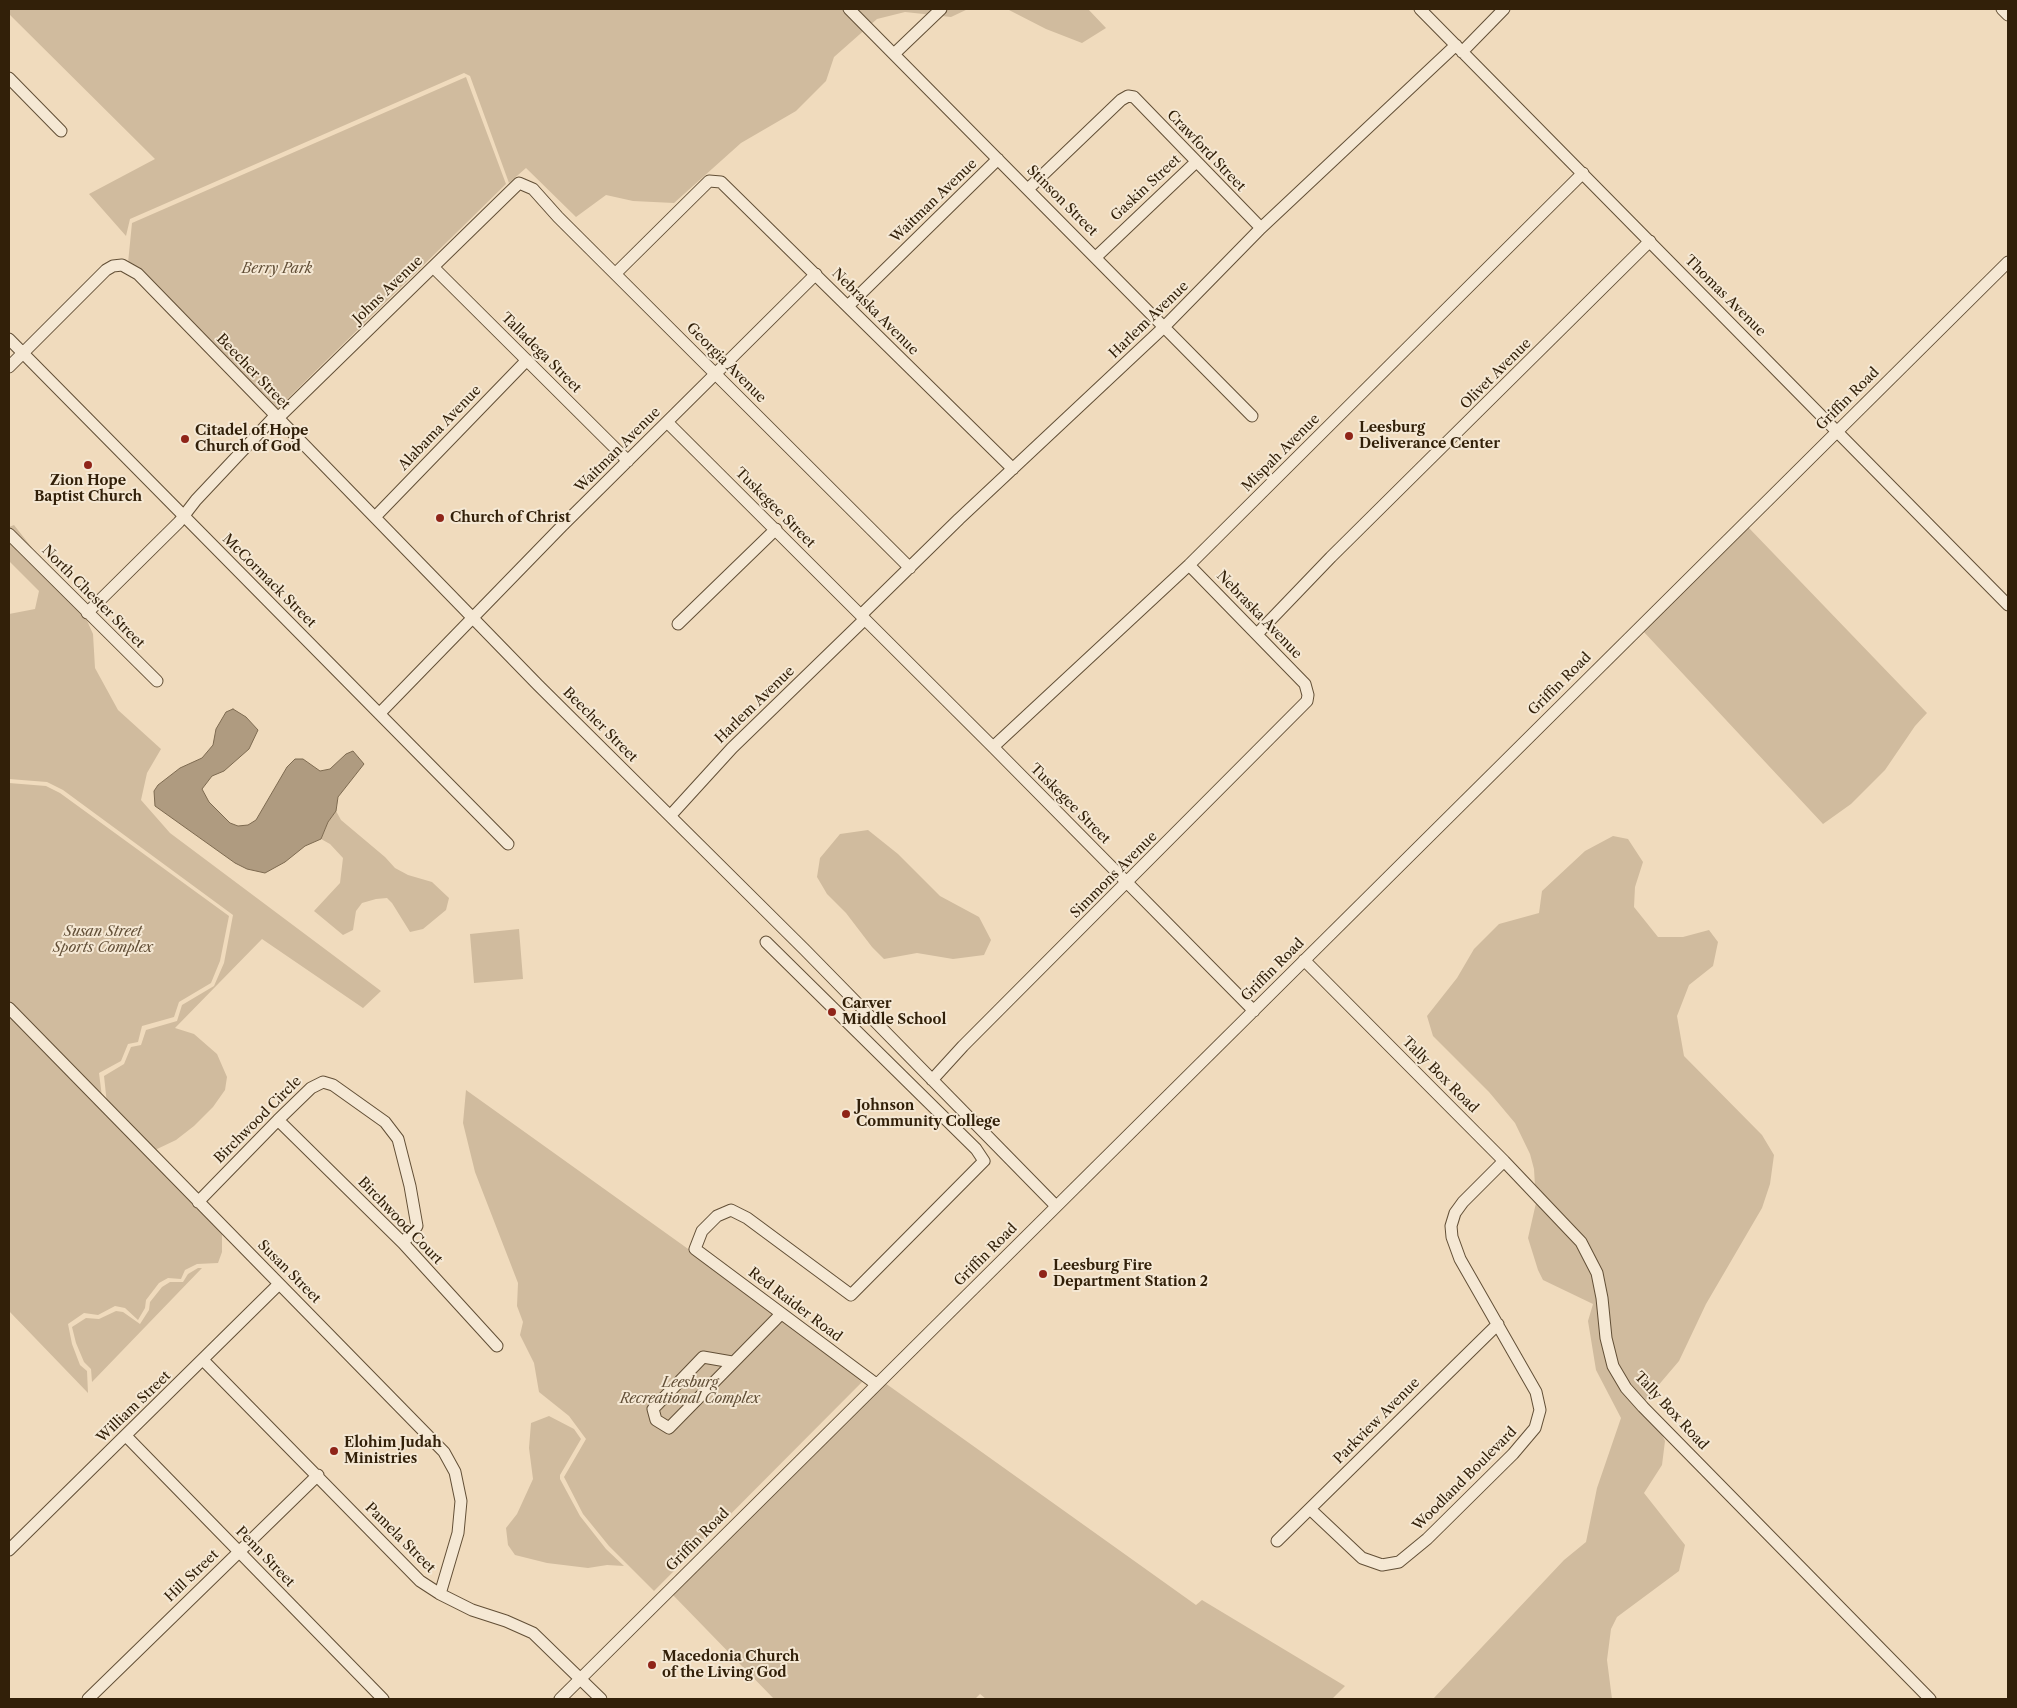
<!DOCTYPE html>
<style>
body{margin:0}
#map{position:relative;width:2017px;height:1708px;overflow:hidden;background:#f0dbbd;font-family:"Libre Caslon Text",serif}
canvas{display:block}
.frame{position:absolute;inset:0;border:10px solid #322009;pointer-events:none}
</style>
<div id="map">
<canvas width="2017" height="1708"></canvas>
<div class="frame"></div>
</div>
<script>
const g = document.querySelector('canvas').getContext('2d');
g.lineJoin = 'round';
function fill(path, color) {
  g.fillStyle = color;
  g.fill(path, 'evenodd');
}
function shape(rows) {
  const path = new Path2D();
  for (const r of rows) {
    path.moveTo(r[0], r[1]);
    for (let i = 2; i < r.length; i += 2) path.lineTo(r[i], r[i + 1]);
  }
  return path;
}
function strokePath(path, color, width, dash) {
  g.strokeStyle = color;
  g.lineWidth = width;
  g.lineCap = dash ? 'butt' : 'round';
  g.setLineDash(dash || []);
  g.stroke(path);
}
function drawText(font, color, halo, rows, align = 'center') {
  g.font = font + ' "Libre Caslon Text",serif';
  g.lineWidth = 4;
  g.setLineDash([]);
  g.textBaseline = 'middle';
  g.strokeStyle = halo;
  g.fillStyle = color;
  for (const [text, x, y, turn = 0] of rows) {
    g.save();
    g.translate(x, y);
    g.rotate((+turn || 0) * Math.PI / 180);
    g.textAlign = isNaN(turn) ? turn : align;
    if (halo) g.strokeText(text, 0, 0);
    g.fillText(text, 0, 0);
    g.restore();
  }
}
fill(shape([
 [9,9,968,9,951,17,905,12,877,19,834,57,826,81,796,111,741,143,674,203,633,201,606,195,576,217,526,168,509,183,470,76,464,73,130,219,126,236,89,194,155,159,9,14],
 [1007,9,1088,9,1106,28,1082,43,1046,29],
 [466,77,506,184,276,410,128,263,132,223],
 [14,525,84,614,93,634,95,668,118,710,161,749,147,773,141,800,170,833,381,991,363,1008,262,939,175,1028,194,1034,217,1054,227,1077,225,1090,213,1107,194,1126,176,1140,155,1150,107,1104,104,1076,124,1064,131,1047,141,1045,146,1030,177,1021,182,1005,214,986,224,963,233,915,63,790,47,782,9,779,9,614,35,609,39,591,9,561,9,527],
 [1748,527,1927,713,1915,726,1885,770,1851,804,1823,824,1643,631],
 [9,783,46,786,60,793,229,916,220,961,211,983,179,1002,174,1017,142,1026,138,1042,128,1044,121,1061,99,1073,103,1105,222,1226,222,1252,218,1263,197,1264,185,1270,181,1279,168,1278,159,1283,146,1300,145,1308,138,1320,125,1308,115,1306,98,1315,84,1313,68,1324,72,1344,80,1365,87,1371,88,1393,9,1311],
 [336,811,341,820,385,857,395,868,408,875,432,882,449,898,446,910,423,929,410,932,392,903,387,898,376,899,362,903,356,911,353,930,343,935,314,911,340,883,343,858,330,844,321,839,328,822],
 [868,830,898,854,940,896,979,917,991,940,984,955,953,959,917,953,884,959,872,947,846,913,827,894,817,877,820,858,840,834],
 [1613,836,1628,839,1643,862,1635,887,1634,907,1658,937,1683,937,1709,930,1718,942,1713,966,1689,985,1677,1016,1684,1056,1762,1135,1774,1155,1770,1184,1762,1208,1706,1304,1679,1361,1645,1401,1665,1441,1662,1465,1644,1493,1685,1545,1679,1571,1617,1617,1611,1629,1607,1660,1612,1699,1433,1699,1564,1560,1586,1542,1597,1488,1621,1418,1596,1370,1588,1321,1593,1304,1543,1280,1538,1270,1528,1238,1536,1203,1534,1169,1530,1154,1515,1123,1489,1092,1433,1036,1427,1016,1457,978,1474,949,1499,924,1539,913,1542,891,1585,851],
 [519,929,523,979,474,983,470,934],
 [466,1090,867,1377,654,1591,609,1546,583,1514,564,1477,586,1439,569,1416,539,1392,534,1363,520,1335,523,1322,517,1306,518,1283,475,1172,463,1123],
 [198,1268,202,1268,92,1382,91,1369,84,1362,76,1343,72,1327,86,1318,99,1319,116,1311,123,1312,140,1324,149,1310,150,1302,162,1287,170,1282,183,1282,188,1274],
 [885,1383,1196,1605,1202,1600,1345,1686,1332,1699,986,1699,980,1694,975,1699,774,1699,672,1594],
 [549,1416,574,1429,581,1439,560,1475,560,1479,580,1516,606,1549,624,1566,607,1565,588,1568,547,1563,515,1555,508,1545,506,1528,517,1514,533,1479,529,1448,531,1423]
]), '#d0bb9e');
const water = shape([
 [233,709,246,717,258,730,249,749,224,771,212,776,202,789,209,802,230,823,238,826,248,825,256,820,287,767,295,759,303,759,320,771,330,769,346,754,353,751,364,764,338,797,336,811,328,822,321,839,305,846,285,862,265,873,247,869,235,863,155,806,154,791,158,785,180,768,202,758,213,745,216,729,226,712,233,709]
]);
fill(water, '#af9b80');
strokePath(water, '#7d6a50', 1);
const minor = shape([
 [849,9,1252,416],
 [1420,9,2008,605],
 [2002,9,2008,15],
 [1462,52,1504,9],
 [894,54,941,9],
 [9,78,61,131],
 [1028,189,1121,100,1128,96,1134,97,1261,228],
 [1096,257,1196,162],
 [433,267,628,461],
 [616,273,709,181,721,182,1013,469],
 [848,306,998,159],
 [9,339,508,844],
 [9,367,106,270,113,266,122,265,138,274,538,685,805,950,1056,1206],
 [277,419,519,183,533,189,558,217,910,568],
 [667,422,993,747,1254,1011],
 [375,517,527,360],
 [9,534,157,681],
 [87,613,179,522,196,500,275,416],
 [861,615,959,519,1164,327,1261,228,1456,45],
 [678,624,776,529],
 [1257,634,1331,557,1650,241],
 [380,713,562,526,816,274],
 [993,747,1189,565,1583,173],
 [670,816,732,748,865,619],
 [766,942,976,1149,984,1161,851,1295,747,1218,731,1210,717,1216,702,1231,695,1249,876,1384],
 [1304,960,1504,1161,1581,1242,1597,1273,1602,1298,1606,1338,1613,1366,1626,1388,1643,1407,1930,1699],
 [9,1008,444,1452,455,1472,461,1501,458,1533,440,1594],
 [932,1080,963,1046,1307,701,1308,695,1305,684,1189,565],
 [278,1120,403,1243,497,1346],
 [198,1202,278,1120,311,1088,323,1082,333,1085,385,1122,398,1139,410,1186,417,1226,403,1243],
 [203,1360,420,1581,440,1594,472,1610,506,1621,533,1633,601,1699],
 [732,1362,703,1357,653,1409,656,1420,669,1428,781,1314],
 [126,1436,383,1699],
 [1310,1509,1362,1558,1382,1565,1399,1562,1427,1539,1513,1454,1535,1428,1540,1410,1536,1392,1460,1259,1452,1237,1451,1226,1455,1213,1463,1202,1504,1161],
 [1277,1541,1498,1324],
 [9,1550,279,1284],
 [88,1699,318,1475],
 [560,1699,2008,262]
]);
strokePath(minor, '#624f36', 13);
strokePath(minor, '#f5e8d4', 11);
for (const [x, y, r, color] of [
 [1349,436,5,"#8f2418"],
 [185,439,5,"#8f2418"],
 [88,465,5,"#8f2418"],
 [440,518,5,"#8f2418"],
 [832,1012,5,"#8f2418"],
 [846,1114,5,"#8f2418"],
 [1043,1274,5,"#8f2418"],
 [334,1451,5,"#8f2418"],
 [652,1665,5,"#8f2418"]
]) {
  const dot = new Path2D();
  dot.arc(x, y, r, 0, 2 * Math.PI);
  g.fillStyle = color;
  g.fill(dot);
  strokePath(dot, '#f5e8d4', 2);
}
drawText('14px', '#322009', '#f5e8d4', [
 ["Crawford Street",1206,151,46],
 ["Gaskin Street",1146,188,-43],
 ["Waitman Avenue",934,201,-44],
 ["Stinson Street",1062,201,45],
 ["Johns Avenue",388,290,-44],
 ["Thomas Avenue",1725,296,45],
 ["Nebraska Avenue",875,312,45],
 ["Harlem Avenue",1149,320,-44],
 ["Talladega Street",541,353,45],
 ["Georgia Avenue",726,363,45],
 ["Beecher Street",253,372,46],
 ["Olivet Avenue",1496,374,-45],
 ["Griffin Road",1848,399,-45],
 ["Alabama Avenue",440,428,-46],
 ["Waitman Avenue",618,450,-45],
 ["Mispah Avenue",1281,453,-45],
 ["Tuskegee Street",775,508,45],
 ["McCormack Street",269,581,45],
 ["North Chester Street",93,597,45],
 ["Nebraska Avenue",1259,615,46],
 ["Griffin Road",1560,684,-45],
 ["Harlem Avenue",755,705,-44],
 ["Beecher Street",600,725,45],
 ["Tuskegee Street",1070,804,45],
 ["Simmons Avenue",1114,875,-45],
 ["Griffin Road",1273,970,-45],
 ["Tally Box Road",1440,1075,45],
 ["Birchwood Circle",258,1120,-45],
 ["Birchwood Court",400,1221,46],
 ["Griffin Road",986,1255,-45],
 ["Susan Street",289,1272,45],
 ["Red Raider Road",795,1305,37],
 ["William Street",134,1407,-44],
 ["Tally Box Road",1671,1411,47],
 ["Parkview Avenue",1377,1421,-45],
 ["Woodland Boulevard",1465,1479,-45],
 ["Pamela Street",400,1538,45],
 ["Griffin Road",698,1540,-45],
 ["Penn Street",265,1557,46],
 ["Hill Street",192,1576,-44]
]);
drawText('italic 14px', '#614e36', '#f5e8d4', [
 ["Berry Park",277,269],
 ["Susan Street",103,932],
 ["Sports Complex",103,948],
 ["Leesburg",690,1383],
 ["Recreational Complex",690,1399]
]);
drawText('bold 14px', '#322009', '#f5e8d4', [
 ["Leesburg",1359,428],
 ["Deliverance Center",1359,444],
 ["Citadel of Hope",195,431],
 ["Church of God",195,447],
 ["Zion Hope",88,481,"center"],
 ["Baptist Church",88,497,"center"],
 ["Church of Christ",450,518],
 ["Carver",842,1004],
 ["Middle School",842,1020],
 ["Johnson",856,1106],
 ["Community College",856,1122],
 ["Leesburg Fire",1053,1266],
 ["Department Station 2",1053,1282],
 ["Elohim Judah",344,1443],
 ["Ministries",344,1459],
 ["Macedonia Church",662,1657],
 ["of the Living God",662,1673]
], 'left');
</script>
